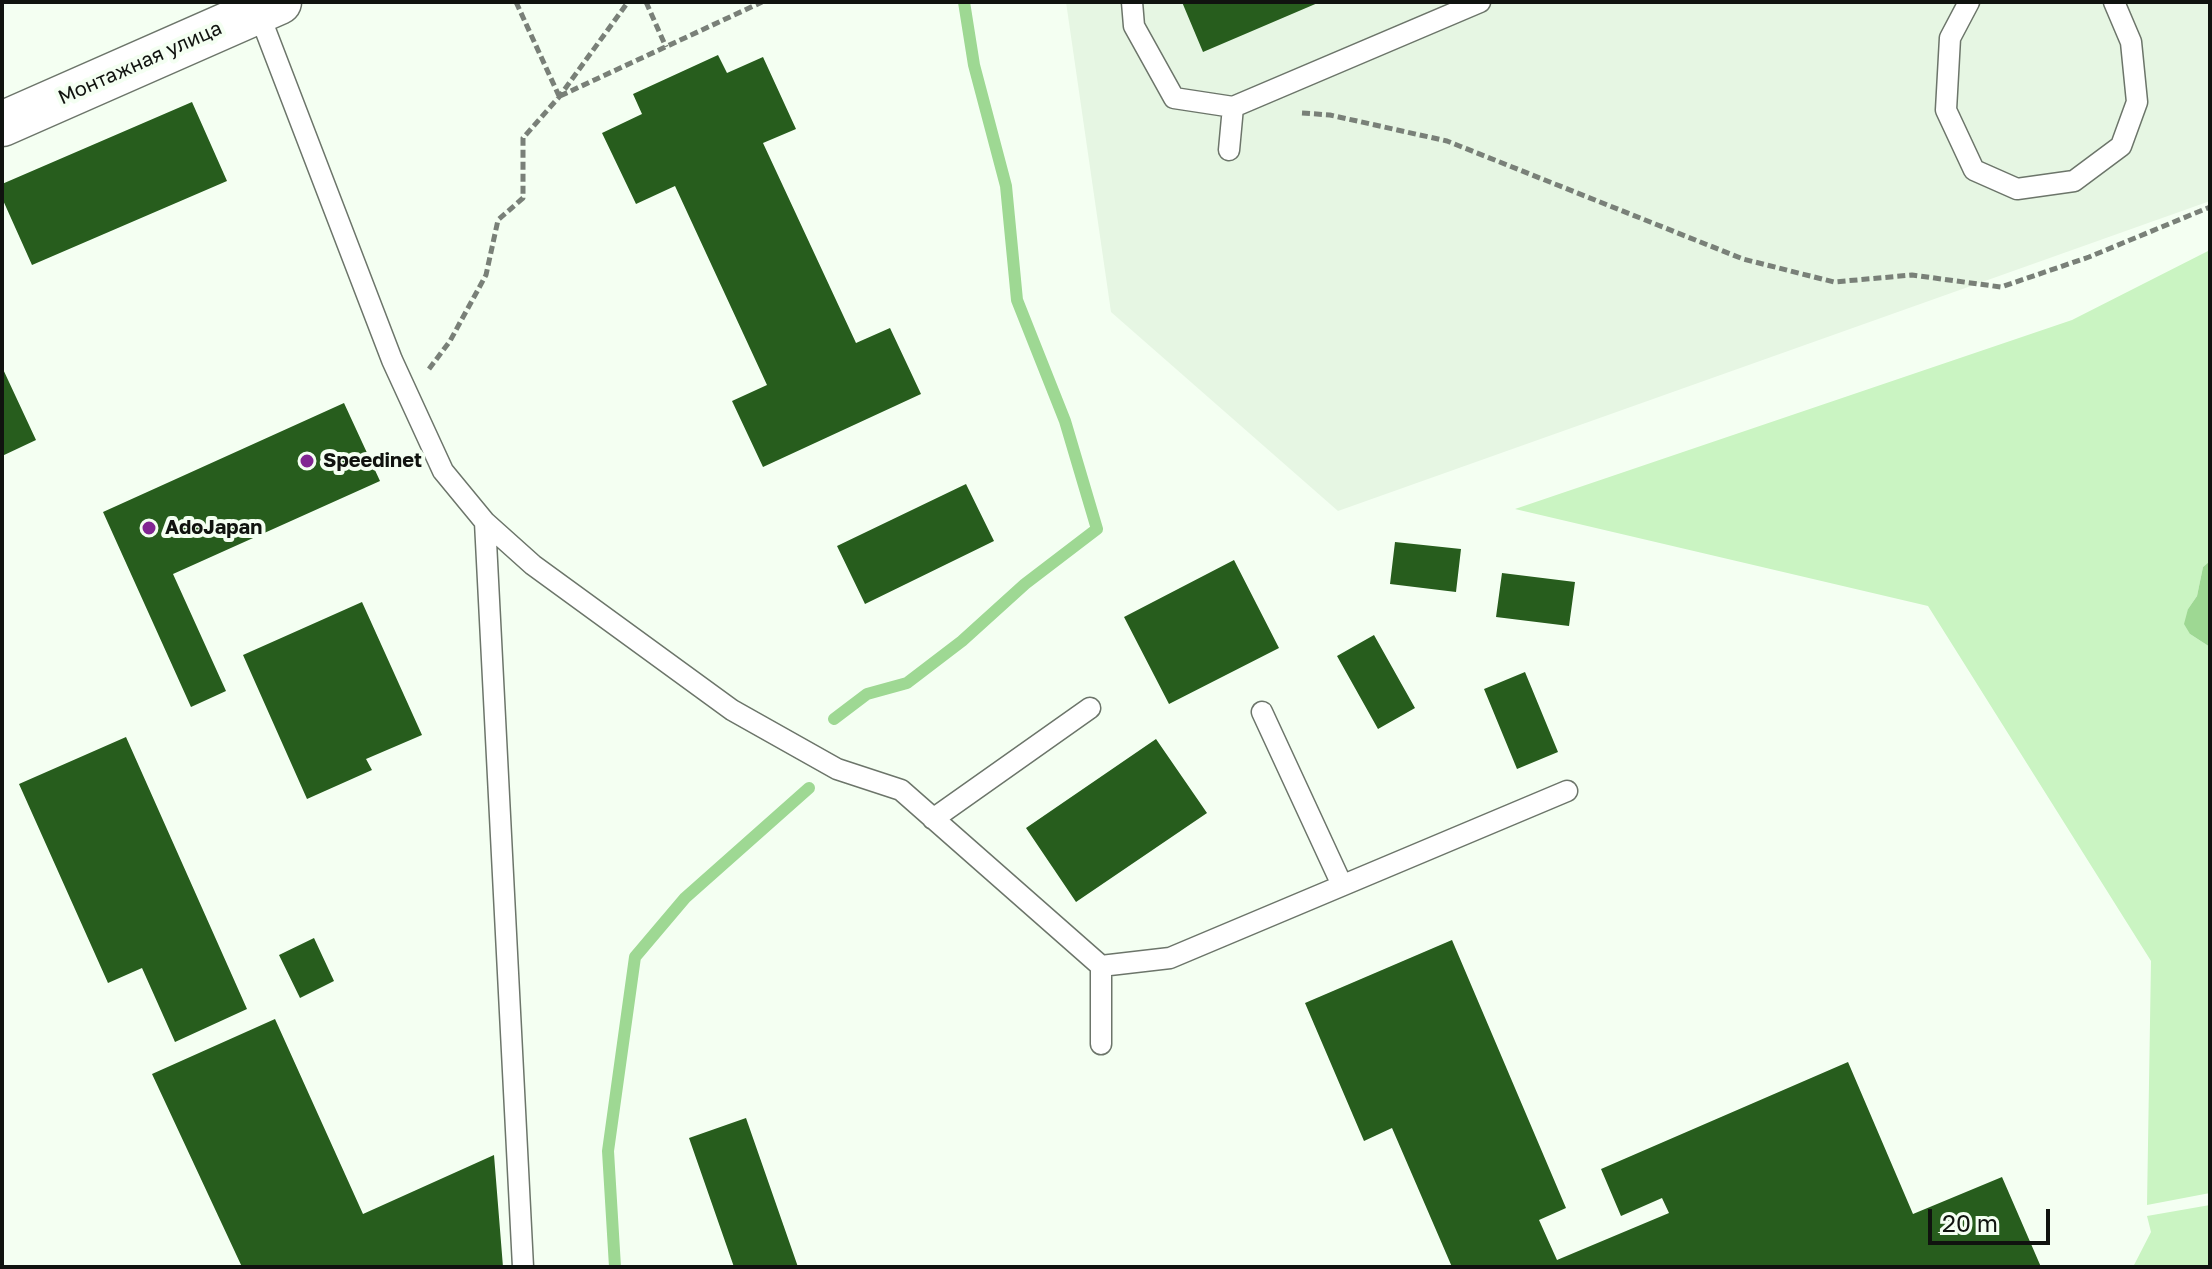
<!DOCTYPE html>
<meta charset="utf-8">
<style>
body{margin:0}
#map{position:relative;width:2212px;height:1269px;overflow:hidden;background:#f4fff2;font-family:"Golos Text",sans-serif}
canvas{display:block}
.frame{position:absolute;inset:0;border:4px solid #10130f;pointer-events:none}
.scale{position:absolute;left:1928px;top:1209px;width:122px;height:36px;box-sizing:border-box;border:4px solid #10130f;border-top:0;padding-left:10px;font-size:24px;line-height:28px;white-space:nowrap;color:#10130f;-webkit-text-stroke:6px #f4fff2;paint-order:stroke}
</style>
<div id="map">
<canvas width="2212" height="1269"></canvas>
<div class="frame"></div>
<div class="scale">20 m</div>
</div>
<script>
const g = document.querySelector('canvas').getContext('2d');
g.lineJoin = 'round';
function fill(path, color) {
  g.fillStyle = color;
  g.fill(path, 'evenodd');
}
function shape(rows) {
  const path = new Path2D();
  for (const r of rows) {
    path.moveTo(r[0], r[1]);
    for (let i = 2; i < r.length; i += 2) path.lineTo(r[i], r[i + 1]);
  }
  return path;
}
function strokePath(path, color, width, dash) {
  g.strokeStyle = color;
  g.lineWidth = width;
  g.lineCap = dash ? 'butt' : 'round';
  g.setLineDash(dash || []);
  g.stroke(path);
}
function drawText(font, color, halo, rows, align = 'center') {
  g.font = font + ' "Golos Text",sans-serif';
  g.lineWidth = 8;
  g.setLineDash([]);
  g.textBaseline = 'middle';
  g.strokeStyle = halo;
  g.fillStyle = color;
  for (const [text, x, y, turn = 0] of rows) {
    g.save();
    g.translate(x, y);
    g.rotate((+turn || 0) * Math.PI / 180);
    g.textAlign = isNaN(turn) ? turn : align;
    if (halo) g.strokeText(text, 0, 0);
    g.fillText(text, 0, 0);
    g.restore();
  }
}
fill(shape([
 [1066,2,2210,2,2210,201,1338,511,1111,312]
]), '#e6f6e3');
fill(shape([
 [2210,250,2210,561,2203,567,2197,596,2188,609,2190,634,2210,647,2210,1193,2147,1205,2151,961,1928,606,1515,509,2072,320],
 [2210,1205,2210,1267,2133,1267,2151,1232,2147,1216]
]), '#caf4c2');
fill(shape([
 [2210,561,2210,647,2190,634,2184,624,2188,609,2197,596,2203,567]
]), '#9ed893');
strokePath(shape([
 [834,719,867,694,907,683,962,641,1025,584,1097,529,1065,421,1017,300,1006,186,974,65,964,2],
 [615,1267,608,1151,635,957,685,898,809,788]
]), '#9ed893', 12);
fill(shape([
 [1182,2,1320,2,1203,52],
 [718,55,727,73,763,57,796,129,763,143,856,343,890,328,921,394,763,467,732,401,767,385,675,186,636,204,602,133,642,114,633,94],
 [192,102,227,181,32,265,2,198,2,184],
 [2,367,36,440,2,456],
 [344,403,380,481,173,574,226,691,191,707,103,512],
 [966,484,994,541,865,604,837,546],
 [1395,542,1461,549,1456,592,1390,584],
 [1234,560,1279,648,1169,704,1124,617],
 [1502,573,1575,582,1569,626,1496,617],
 [362,602,422,735,366,759,372,770,307,799,243,655],
 [1374,635,1415,708,1378,729,1337,656],
 [1525,672,1558,752,1517,769,1484,689],
 [126,737,247,1009,175,1042,142,968,108,983,19,784],
 [1156,739,1207,813,1076,902,1026,828],
 [314,938,334,981,300,998,279,955],
 [1452,940,1566,1208,1539,1220,1557,1260,1669,1213,1662,1198,1621,1216,1601,1169,1848,1062,1913,1214,2002,1177,2041,1267,1452,1267,1392,1128,1364,1141,1305,1003],
 [275,1019,363,1214,494,1155,503,1267,242,1267,152,1074],
 [746,1118,798,1267,734,1267,689,1138]
]), '#275d1d');
const service = shape([
 [1132,2,1134,26,1174,98,1233,107,1480,2],
 [1969,2,1950,38,1946,110,1974,170,2017,189,2074,181,2121,146,2137,102,2131,42,2114,2],
 [258,11,392,360,443,471,485,522,533,565,732,710,837,769,901,790,1101,966,1170,958,1567,791],
 [1229,150,1233,107],
 [485,522,523,1267],
 [1262,712,1342,885],
 [933,819,1090,708],
 [1101,1044,1101,966]
]);
const tertiary = shape([
 [2,124,279,2]
]);
strokePath(service, '#6c756a', 23);
strokePath(tertiary, '#6c756a', 47);
strokePath(shape([
 [516,2,559,96],
 [646,2,666,47],
 [560,96,762,2],
 [1302,113,1330,115,1447,141,1743,259,1834,282,1912,275,2001,287,2089,257,2210,207],
 [429,369,450,341,486,275,498,220,523,198,523,138,559,97,628,2]
]), '#798078', 5, [8, 4]);
strokePath(service, '#fff', 20);
strokePath(tertiary, '#fff', 44);
for (const [x, y, r, color] of [
 [307,461,8,"#812692"],
 [149,528,8,"#812692"]
]) {
  const dot = new Path2D();
  dot.arc(x, y, r, 0, 2 * Math.PI);
  g.fillStyle = color;
  g.fill(dot);
  strokePath(dot, '#f4fff2', 3);
}
drawText('20px', '#10130f', '#f4fff2', [
 ["Монтажная улица",140,63,-24]
]);
drawText('bold 20px', '#10130f', '#f4fff2', [
 ["Speedinet",323,461],
 ["AdoJapan",165,528]
], 'left');
</script>
